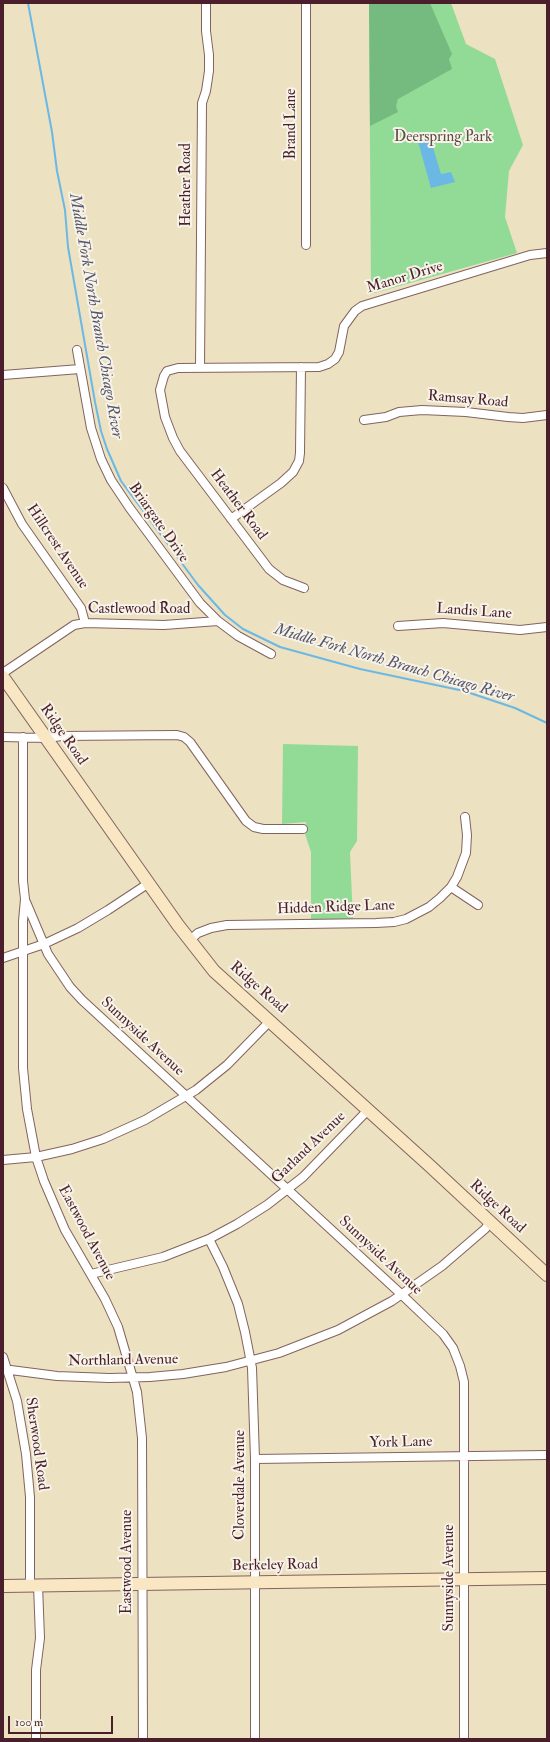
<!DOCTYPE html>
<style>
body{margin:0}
#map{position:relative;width:550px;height:1742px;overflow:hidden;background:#ece1c0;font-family:"IM FELL Double Pica",serif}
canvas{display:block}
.frame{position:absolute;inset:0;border:4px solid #4a1f2b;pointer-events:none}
.scale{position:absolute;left:8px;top:1716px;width:105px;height:18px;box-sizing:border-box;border:2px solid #4a1f2b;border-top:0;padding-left:5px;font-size:12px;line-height:14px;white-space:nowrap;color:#4a1f2b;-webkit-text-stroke:3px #f7f3e8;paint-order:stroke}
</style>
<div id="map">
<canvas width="550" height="1742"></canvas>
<div class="frame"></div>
<div class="scale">100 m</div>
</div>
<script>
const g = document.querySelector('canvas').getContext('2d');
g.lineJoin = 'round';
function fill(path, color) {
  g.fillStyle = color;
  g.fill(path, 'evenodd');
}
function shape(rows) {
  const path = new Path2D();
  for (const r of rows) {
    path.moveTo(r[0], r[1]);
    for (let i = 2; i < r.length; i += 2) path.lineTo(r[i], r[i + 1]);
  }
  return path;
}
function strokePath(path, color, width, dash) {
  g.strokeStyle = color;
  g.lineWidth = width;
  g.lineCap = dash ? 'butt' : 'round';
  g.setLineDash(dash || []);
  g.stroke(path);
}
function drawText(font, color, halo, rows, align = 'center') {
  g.font = font + ' "IM FELL Double Pica",serif';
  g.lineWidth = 4;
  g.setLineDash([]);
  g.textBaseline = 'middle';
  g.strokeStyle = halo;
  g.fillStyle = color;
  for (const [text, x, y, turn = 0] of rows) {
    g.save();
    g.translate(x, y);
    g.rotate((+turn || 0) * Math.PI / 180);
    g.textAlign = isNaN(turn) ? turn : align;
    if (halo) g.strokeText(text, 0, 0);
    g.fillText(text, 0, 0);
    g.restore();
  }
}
fill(shape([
 [369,3,451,3,466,44,495,59,523,145,509,171,505,217,517,253,371,294],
 [283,744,358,746,357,841,350,852,353,920,311,921,311,852,305,834,306,822,282,824]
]), '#92db97');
fill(shape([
 [369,3,430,3,452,54,449,59,452,69,398,99,396,106,398,112,370,126]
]), '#75bb80');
fill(shape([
 [429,134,441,174,451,172,455,182,431,188,417,138]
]), '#6cb8e5');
strokePath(shape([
 [28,3,52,132,57,171,65,210,68,247,95,402,101,431,107,449,121,481,198,585,225,615,243,629,280,647,360,669,464,691,515,708,547,723]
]), '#6cb8e5', 2);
const street = shape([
 [306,245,306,3],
 [77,350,91,428,101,459,111,480,129,507,200,603,218,621,238,636,271,654],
 [200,368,202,103,206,91,209,71,209,55,206,31,206,3],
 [3,375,80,369],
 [364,420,386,417,399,412,422,410,466,412,508,417,523,418,547,415],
 [3,488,22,524,81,608,85,623],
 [231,519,281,483,293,472,299,461,300,453,301,367],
 [304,588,283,580,269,569,180,451,173,438,165,417,160,390,164,376,167,371,178,368,319,367,328,364,335,359,339,352,344,326,355,311,362,306,530,255,547,253],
 [398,626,443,623,520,630,547,627],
 [3,673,74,625,85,623,164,625,218,621],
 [3,737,47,738,62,736,177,735,184,737,190,742,246,821,254,827,263,829,303,829],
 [23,737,23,881,25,899,23,921,23,1068,27,1109,36,1157,44,1181,65,1230,105,1299,118,1327,137,1392,142,1438,143,1739],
 [451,887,478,905],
 [26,902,48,954,70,987,82,1000,401,1294,443,1334,453,1348,460,1366,464,1382,464,1739],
 [190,940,198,933,211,928,227,925,376,923,394,922,406,919,429,907,440,898,451,887,457,877,466,853,467,835,465,817],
 [3,958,44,944,78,928,108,910,149,883],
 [3,1160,36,1157,72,1149,103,1139,145,1120,196,1090,227,1065,270,1021],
 [209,1239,223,1267,238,1304,245,1332,252,1368,255,1459,255,1739],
 [91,1274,163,1257,209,1239,237,1224,267,1205,303,1177,368,1110],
 [3,1357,17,1401,26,1454,30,1497,30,1585],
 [3,1369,57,1376,109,1378,150,1377,183,1374,226,1367,279,1353,338,1330,392,1301,442,1266,485,1229,490,1222],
 [255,1459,547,1455],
 [36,1739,36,1670,40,1638,38,1585]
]);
const secondary = shape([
 [3,677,178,925,214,971,430,1166,547,1275],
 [3,1586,547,1578]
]);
strokePath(street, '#83635f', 10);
strokePath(secondary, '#83635f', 14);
strokePath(street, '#fff', 8);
strokePath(secondary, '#f9e7c3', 12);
drawText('15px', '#4a1f2b', '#f7f3e8', [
 ["Brand Lane",292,124,-90],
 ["Heather Road",187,185,-90],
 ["Manor Drive",405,278,-17],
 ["Ramsay Road",468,400,5],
 ["Heather Road",238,505,53],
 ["Briargate Drive",158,523,55],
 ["Hillcrest Avenue",57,547,56],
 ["Castlewood Road",139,610],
 ["Landis Lane",474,612,4],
 ["Ridge Road",63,735,55],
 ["Hidden Ridge Lane",336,908,-2],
 ["Ridge Road",258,988,41],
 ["Sunnyside Avenue",142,1037,43],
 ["Garland Avenue",309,1148,-44],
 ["Ridge Road",497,1207,43],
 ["Eastwood Avenue",86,1233,62],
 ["Sunnyside Avenue",380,1256,43],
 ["Northland Avenue",123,1361,-1],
 ["York Lane",401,1443,-1],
 ["Sherwood Road",36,1444,82],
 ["Cloverdale Avenue",241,1485,-90],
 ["Eastwood Avenue",128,1562,-90],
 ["Berkeley Road",275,1566,-1],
 ["Sunnyside Avenue",450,1578,-90]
]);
drawText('15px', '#5c4e46', '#f7f3e8', [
 ["Deerspring Park",443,138]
]);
drawText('italic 16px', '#56556c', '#f7f3e8', [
 ["Middle Fork North Branch Chicago River",95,316,80],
 ["Middle Fork North Branch Chicago River",394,664,16]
]);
</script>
